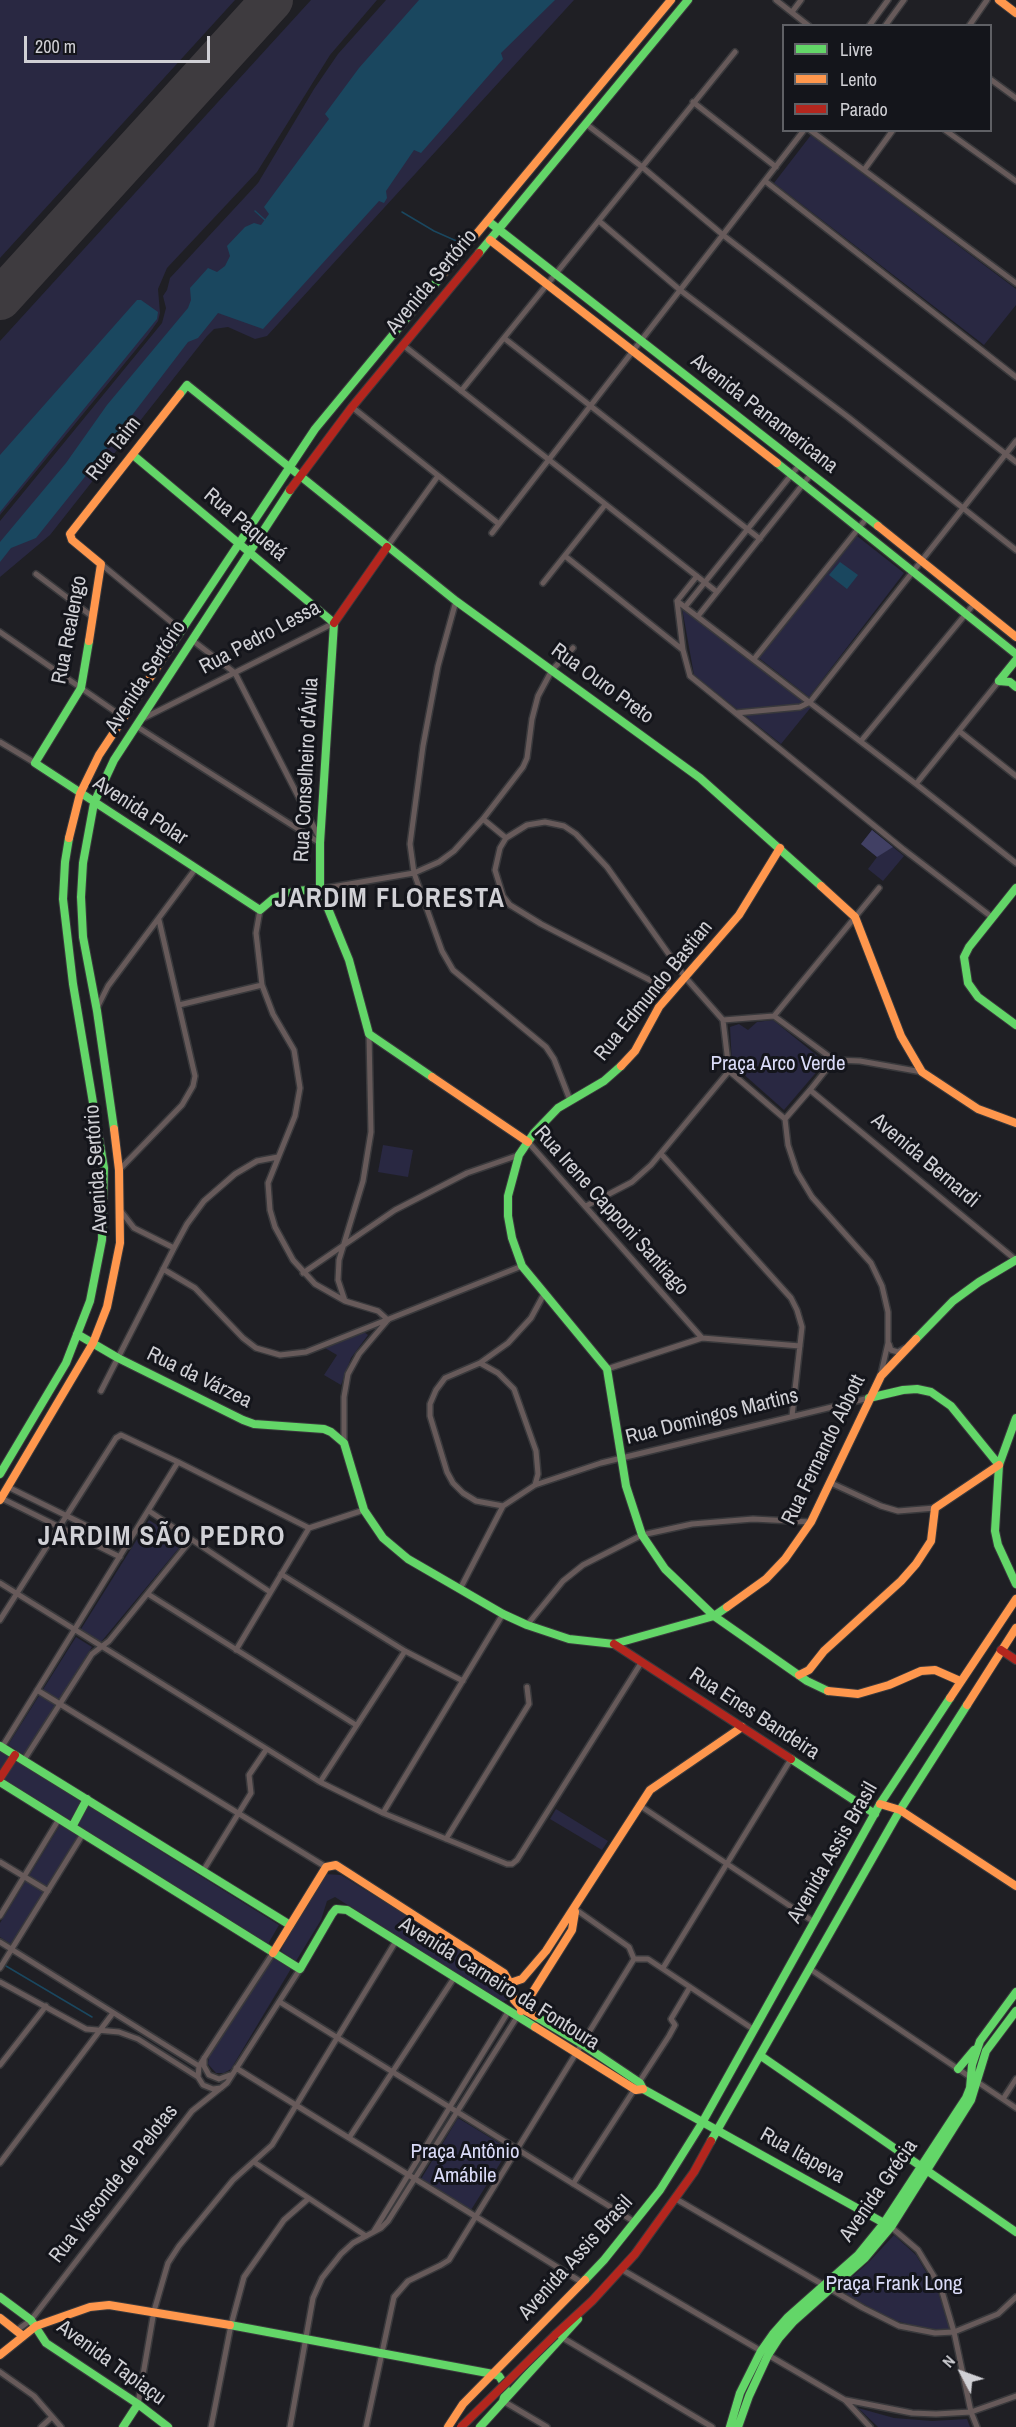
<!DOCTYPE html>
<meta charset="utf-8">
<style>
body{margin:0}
#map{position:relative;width:1016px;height:2427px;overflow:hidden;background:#1f1f24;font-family:"Archivo Narrow",sans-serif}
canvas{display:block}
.legend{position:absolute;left:782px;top:24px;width:210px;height:108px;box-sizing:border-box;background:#14151b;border:2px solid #5f6065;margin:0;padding:8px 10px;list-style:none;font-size:18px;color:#d0d0d5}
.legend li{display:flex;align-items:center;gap:12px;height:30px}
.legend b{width:30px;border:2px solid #5f6065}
.north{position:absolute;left:932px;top:2343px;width:60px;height:60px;-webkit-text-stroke:4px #14151b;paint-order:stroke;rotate:311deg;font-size:16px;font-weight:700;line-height:24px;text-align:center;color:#d0d0d5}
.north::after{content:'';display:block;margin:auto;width:21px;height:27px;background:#d0d0d5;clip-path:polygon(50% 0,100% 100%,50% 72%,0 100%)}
.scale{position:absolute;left:24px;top:36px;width:186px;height:27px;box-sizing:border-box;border:3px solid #d0d0d5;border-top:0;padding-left:8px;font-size:18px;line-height:21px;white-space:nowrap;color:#d0d0d5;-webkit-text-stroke:4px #14151b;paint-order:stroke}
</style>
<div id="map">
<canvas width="1016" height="2427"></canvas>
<ul class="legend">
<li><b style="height:8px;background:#63d668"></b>Livre</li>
<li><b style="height:8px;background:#ff974d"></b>Lento</li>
<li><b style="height:8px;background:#b3261e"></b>Parado</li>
</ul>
<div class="north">N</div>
<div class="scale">200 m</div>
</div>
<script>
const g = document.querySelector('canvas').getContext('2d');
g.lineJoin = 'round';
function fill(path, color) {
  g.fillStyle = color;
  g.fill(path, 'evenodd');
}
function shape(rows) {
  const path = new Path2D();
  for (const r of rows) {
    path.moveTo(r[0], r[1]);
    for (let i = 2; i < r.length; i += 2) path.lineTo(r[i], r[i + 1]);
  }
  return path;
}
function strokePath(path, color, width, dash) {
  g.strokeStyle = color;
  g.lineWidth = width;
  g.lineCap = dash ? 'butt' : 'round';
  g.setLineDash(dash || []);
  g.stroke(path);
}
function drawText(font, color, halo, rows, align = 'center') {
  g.font = font + ' "Archivo Narrow",sans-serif';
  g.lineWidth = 6;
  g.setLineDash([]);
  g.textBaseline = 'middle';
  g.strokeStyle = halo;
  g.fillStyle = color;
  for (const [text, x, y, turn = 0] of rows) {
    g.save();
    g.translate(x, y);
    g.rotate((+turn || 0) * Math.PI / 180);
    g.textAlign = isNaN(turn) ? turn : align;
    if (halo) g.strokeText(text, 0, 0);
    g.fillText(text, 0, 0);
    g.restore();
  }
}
fill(shape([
 [0,0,235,0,0,258],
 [311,0,377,0,330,55,257,172,167,268,158,289,160,313,158,321,148,335,0,515,0,341],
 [386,0,574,0,267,336,255,339,228,327,214,329,207,336,50,535,0,577,0,521,162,323,166,308,163,296,167,290,170,278,258,183,314,89,338,54],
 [811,135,1016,289,1016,305,984,345,774,183],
 [857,536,904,573,809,697,759,658],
 [682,608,812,706,781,744,694,675],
 [872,830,904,856,883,881,868,869,877,857,861,844],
 [773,1020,825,1062,784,1110,732,1064,730,1027,739,1024,748,1030,757,1022],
 [383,1145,413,1150,408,1177,378,1172],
 [364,1332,368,1335,351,1358,341,1385,324,1375,337,1355,325,1348],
 [149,1520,184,1542,101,1642,81,1629],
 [76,1637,92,1647,24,1755,8,1745],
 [0,1751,279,1925,268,1944,0,1778],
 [556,1809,608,1841,602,1850,550,1819],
 [60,1825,78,1836,12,1945,0,1937,0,1923],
 [325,1874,341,1875,491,1968,501,1977,506,1987,507,2000,501,2002,335,1897,327,1901,321,1920,296,1961,285,1954,281,1951,285,1941],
 [274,1957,292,1967,231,2069,224,2073,216,2073,208,2064,209,2056],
 [458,2118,509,2149,471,2210,421,2179],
 [894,2235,916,2255,938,2292,950,2329,933,2331,890,2319,846,2294,843,2289,843,2285,870,2261],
 [858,2408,894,2418,932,2421,967,2419,970,2427,878,2427]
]), '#292842');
fill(shape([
 [872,830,893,847,877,857,861,844]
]), '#414064');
fill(shape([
 [419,0,555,0,501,53,503,59,421,153,414,150,386,191,387,198,384,203,379,201,263,329,218,313,198,338,188,342,84,478,36,538,11,548,0,562,0,542,66,463,107,405,188,308,191,300,190,288,208,268,217,272,225,266,230,256,227,246,245,227,254,223,261,225,269,214,264,207,329,119,325,114,359,68],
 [137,300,141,300,158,312,157,319,0,512,0,455],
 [840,562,858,575,847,589,829,575]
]), '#1a475f');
strokePath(shape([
 [255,211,265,220],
 [402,212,434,231,461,243],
 [6,1966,92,2017]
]), '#1a475f', 1.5);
strokePath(shape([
 [208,70,251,21,260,0]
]), '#3e3b3f', 16);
strokePath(shape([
 [0,299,272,0]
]), '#3e3b3f', 42);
const street = shape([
 [776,0,809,26],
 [792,12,801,0],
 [869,26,888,0],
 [885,26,904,0],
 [969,26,987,0],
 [990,79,1016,98],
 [693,102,776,167],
 [586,124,641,166,723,235,1016,462],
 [810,130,1016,283],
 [945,130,1016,181],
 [864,170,893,130],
 [765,181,1016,377],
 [599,221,680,290,848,417,1016,550],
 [504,338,760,539],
 [403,345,717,592],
 [461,391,735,52],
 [352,407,499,524],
 [492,533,804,130],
 [387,547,438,476],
 [565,556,683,650],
 [101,564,181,630],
 [36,574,93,617],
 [543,583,605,505],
 [456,601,438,666,423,746,410,844,414,873,442,951,453,970,546,1047,554,1059,570,1100],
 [677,601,683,650,690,676,903,849,993,918],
 [677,601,916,784,1016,863],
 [677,601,697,576],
 [685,607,800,464],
 [698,616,812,473],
 [0,632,123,717],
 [192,640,235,673,319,837],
 [754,659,866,519],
 [736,713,800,707,810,702,1016,441],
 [142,719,334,623],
 [136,726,320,843],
 [959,731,1016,776],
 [861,741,974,604],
 [0,742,35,763],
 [916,784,999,681],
 [483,819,506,838],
 [320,889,414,873,439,862,454,851,483,819,523,767,527,758,532,719,538,696,552,670,573,648],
 [260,910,256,933,262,985,273,1014,294,1050,300,1088,295,1116,268,1183,270,1210,275,1227,293,1260,315,1284,345,1301,378,1311,388,1320],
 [671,991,541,924,510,905,503,896,495,870,500,848,506,838,527,825,545,822,564,826,576,834,607,867,685,977,723,1020],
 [179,1005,262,985],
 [98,1006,108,986,196,868],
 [834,1060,860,1061,922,1072],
 [729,1071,785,1119,810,1090,834,1060,774,1016],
 [810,1090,1016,1260],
 [785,1119,788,1145,797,1172,812,1197,871,1263,882,1286,888,1312,888,1343,881,1374],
 [528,1142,702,1338],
 [662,1155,791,1298,797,1310,802,1327,792,1416],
 [120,1169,182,1105,193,1086,195,1076,159,920],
 [586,1206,632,1182,651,1165,729,1071,723,1020,774,1016,879,888],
 [120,1210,134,1228,174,1248],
 [163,1269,195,1288,243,1338,256,1348,280,1355,306,1352,522,1266],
 [303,1273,395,1210,467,1173,519,1155],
 [345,1301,338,1280,339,1260,363,1181,371,1132,369,1034],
 [889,1344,891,1350,898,1352,905,1348],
 [480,1363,498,1373,514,1389,536,1451,538,1474,535,1485],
 [607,1369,702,1338,800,1346],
 [101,1391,174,1248,187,1224,204,1201,235,1174,257,1161,278,1157],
 [344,1443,344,1397,348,1374,359,1354,387,1321],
 [831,1483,881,1506,898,1511,935,1508],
 [8,1487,128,1546],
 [1,1498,120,1557],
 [503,1506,476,1501,463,1493,453,1483,447,1472,430,1416,430,1404,436,1390,445,1378,480,1363,508,1343,531,1318,544,1294],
 [149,1511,270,1592],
 [281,1574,405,1651,463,1681],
 [0,1583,320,1782,383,1813,507,1864,512,1864,517,1860,641,1663],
 [460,1589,503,1506,535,1485,601,1463,869,1398],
 [148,1594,356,1725],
 [0,1620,116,1438,121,1435,178,1462,309,1528,364,1510],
 [527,1625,563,1581,583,1565,642,1535,692,1524,753,1519,811,1522],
 [236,1650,309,1528],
 [37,1690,326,1867],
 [2,1747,178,1462],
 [24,1760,92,1654,109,1641,191,1540],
 [320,1782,405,1651],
 [639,1805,814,1922],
 [383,1813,503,1614],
 [446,1839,529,1704,527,1687],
 [0,1862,48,1891],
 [203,1871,251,1793,249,1775,266,1750],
 [575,1909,629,1947,634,1959],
 [0,1916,59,1819],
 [0,1942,199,2066],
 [634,1959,648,1959,753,2029],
 [0,1968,83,1834],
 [663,1968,791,1759],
 [810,1969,1016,2108],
 [0,1982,86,2029,119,2032,138,2039,198,2077],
 [280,2002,635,2222],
 [204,2058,204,2066,209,2075,219,2079,230,2075],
 [0,2065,46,2006],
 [236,2068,583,2283],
 [221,2088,213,2089,203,2085,198,2077,199,2066,273,1953],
 [1003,2099,1016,2079],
 [349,2138,454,1978],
 [254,2162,366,2236],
 [0,2163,113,2013],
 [573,2184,669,2036,675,2025,671,2019,690,1987],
 [676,2199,863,2308,899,2326,935,2333,954,2332,998,2314,1016,2297],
 [891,2227,918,2250,941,2288,954,2332,971,2412,977,2427],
 [374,2231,508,2012],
 [621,2269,845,2400,870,2427],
 [17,2330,31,2320,192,2111,227,2083,300,1969],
 [563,2338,712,2427],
 [0,2372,34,2396,61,2427],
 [846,2400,912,2413,936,2414,971,2412,1016,2396],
 [503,2401,547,2427],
 [138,2404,154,2311,168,2263,179,2246,233,2180,272,2145,396,1941],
 [41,2427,52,2417],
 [211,2427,231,2325,244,2277,284,2220,308,2199],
 [290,2427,313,2298,322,2278,341,2254,353,2243,381,2228,388,2221,517,2017],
 [366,2427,394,2297,408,2281,441,2265,449,2260,634,1959]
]);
const fast = shape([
 [488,221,878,526],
 [479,253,688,0],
 [180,394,187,385,456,601,700,778,821,886],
 [133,455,334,623],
 [777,463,1016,654],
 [334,623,320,843,320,889,349,960,369,1034,432,1077],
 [89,641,81,688,35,763,260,910,273,899,282,895,296,891,320,889],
 [169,649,315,429,439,279],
 [999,681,1016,660],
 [999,681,1010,682,1016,687],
 [1016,888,969,947,964,957,968,983,978,997,1016,1025],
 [621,1066,604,1081,558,1108,534,1133,519,1155,508,1196,508,1216,512,1238,522,1266,607,1369,626,1486,642,1535,665,1569,714,1616,807,1681,828,1691],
 [114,1129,97,1011,83,937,81,897,83,863,94,803,114,760,290,490],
 [77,1334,118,1358,243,1420,254,1424,324,1429,331,1432,344,1443,364,1510,383,1538,408,1559,503,1614,527,1625,569,1639,614,1644,714,1616,727,1607],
 [916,1339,953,1301,979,1282,1016,1260],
 [869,1398,903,1390,917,1389,931,1392,951,1406,999,1465],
 [1016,1418,999,1465,995,1531,998,1545,1016,1584],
 [0,1474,66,1363,90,1301,102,1240,104,1168,73,984,63,899,65,862,69,838],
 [0,1746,290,1925],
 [791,1759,875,1814],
 [0,1782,300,1969,332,1914,336,1909,347,1910,535,2027],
 [72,1827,87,1799],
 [535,2016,582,2044,640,2083,643,2089,891,2227],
 [761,2056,1016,2232],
 [958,2069,974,2050],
 [711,2141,900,1810,967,1705],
 [585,2280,604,2260,660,2190,702,2123,880,1804,950,1698],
 [0,2297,31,2320,46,2343,138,2404,168,2427],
 [230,2325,493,2374,499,2376,505,2385,506,2391,503,2401],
 [123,2427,138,2404],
 [480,2427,578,2319],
 [730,2427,740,2393,761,2351,773,2334,788,2317,858,2255,884,2223,966,2098,970,2088,972,2065,980,2041,1016,1992],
 [738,2427,749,2396,768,2355,779,2338,793,2322,865,2258,891,2227,971,2100,986,2051,1016,2011]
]);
const slow = shape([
 [999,0,1016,13],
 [490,240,777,463],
 [439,279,671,0],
 [878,526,1016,637],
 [89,641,101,564,72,540,70,534,180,394],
 [69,838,80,794,99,755,169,649],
 [821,886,855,917,901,1036,922,1072,978,1109,1016,1123],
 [621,1066,635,1051,659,1007,739,915,780,848],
 [432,1077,528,1142],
 [0,1500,93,1343,107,1307,120,1243,119,1170,114,1129],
 [727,1607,766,1579,785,1559,811,1522,881,1376,916,1339],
 [799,1675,809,1670,824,1651,901,1581,916,1564,931,1541,935,1508,999,1465],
 [828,1691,858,1694,889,1685,921,1671,935,1670,960,1681],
 [950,1698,1016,1599],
 [967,1705,1016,1628],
 [880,1804,900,1810,1016,1886],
 [273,1953,326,1867,336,1865,504,1973,510,1983,514,2000,522,2009,535,2016],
 [510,1983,522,1979,546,1951,650,1790,742,1727],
 [521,2011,572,1930,575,1912],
 [535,2027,636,2090,643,2089],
 [0,2318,23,2336],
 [0,2355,36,2326,90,2307,109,2305,230,2325],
 [448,2427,463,2404,585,2280]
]);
const jam = shape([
 [290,490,352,407,479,253],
 [334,623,387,547],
 [614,1644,791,1759],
 [1001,1650,1016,1660],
 [0,1778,15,1755],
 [555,2335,592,2301,635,2254,694,2172,711,2141]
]);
strokePath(street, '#39393c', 8);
strokePath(fast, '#39393c', 10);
strokePath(slow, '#39393c', 10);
strokePath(jam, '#39393c', 10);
strokePath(street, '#675a5a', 5);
strokePath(fast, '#63d668', 8);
strokePath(slow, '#ff974d', 8);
strokePath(jam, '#b3261e', 8);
const jamBridge = shape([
 [461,2427,555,2335]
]);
strokePath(jamBridge, '#39393c', 10, []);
strokePath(jamBridge, '#b3261e', 8);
drawText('21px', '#d0d0d5', '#14151b', [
 ["Avenida Sertório",432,282,-50],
 ["Avenida Panamericana",764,414,38],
 ["Rua Taim",114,449,-52],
 ["Rua Paquetá",245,525,40],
 ["Rua Realengo",70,630,-79],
 ["Rua Pedro Lessa",260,638,-28],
 ["Avenida Sertório",146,677,-57],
 ["Rua Ouro Preto",602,684,36],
 ["Rua Conselheiro d'Ávila",307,770,-87],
 ["Avenida Polar",140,811,33],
 ["Rua Edmundo Bastian",654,991,-51],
 ["Avenida Bernardi",925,1161,40],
 ["Avenida Sertório",97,1169,-94],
 ["Rua Irene Capponi Santiago",611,1211,48],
 ["Rua da Várzea",199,1378,26],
 ["Rua Domingos Martins",712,1417,-14],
 ["Rua Fernando Abbott",824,1450,-64],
 ["Rua Enes Bandeira",754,1714,33],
 ["Avenida Assis Brasil",833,1853,-60],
 ["Avenida Carneiro da Fontoura",499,1984,32],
 ["Rua Itapeva",802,2156,29],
 ["Rua Visconde de Pelotas",114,2184,-52],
 ["Avenida Grécia",879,2191,-55],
 ["Avenida Assis Brasil",576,2258,-48],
 ["Avenida Tapiaçu",111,2363,36]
]);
drawText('21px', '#dadbf8', '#14151b', [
 ["Praça Arco Verde",778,1064],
 ["Praça Antônio",465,2152],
 ["Amábile",465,2176],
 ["Praça Frank Long",894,2284]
]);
g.letterSpacing = '1.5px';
drawText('bold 27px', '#d0d0d5', '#14151b', [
 ["JARDIM FLORESTA",390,900],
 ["JARDIM SÃO PEDRO",162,1538]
]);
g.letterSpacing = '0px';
</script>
